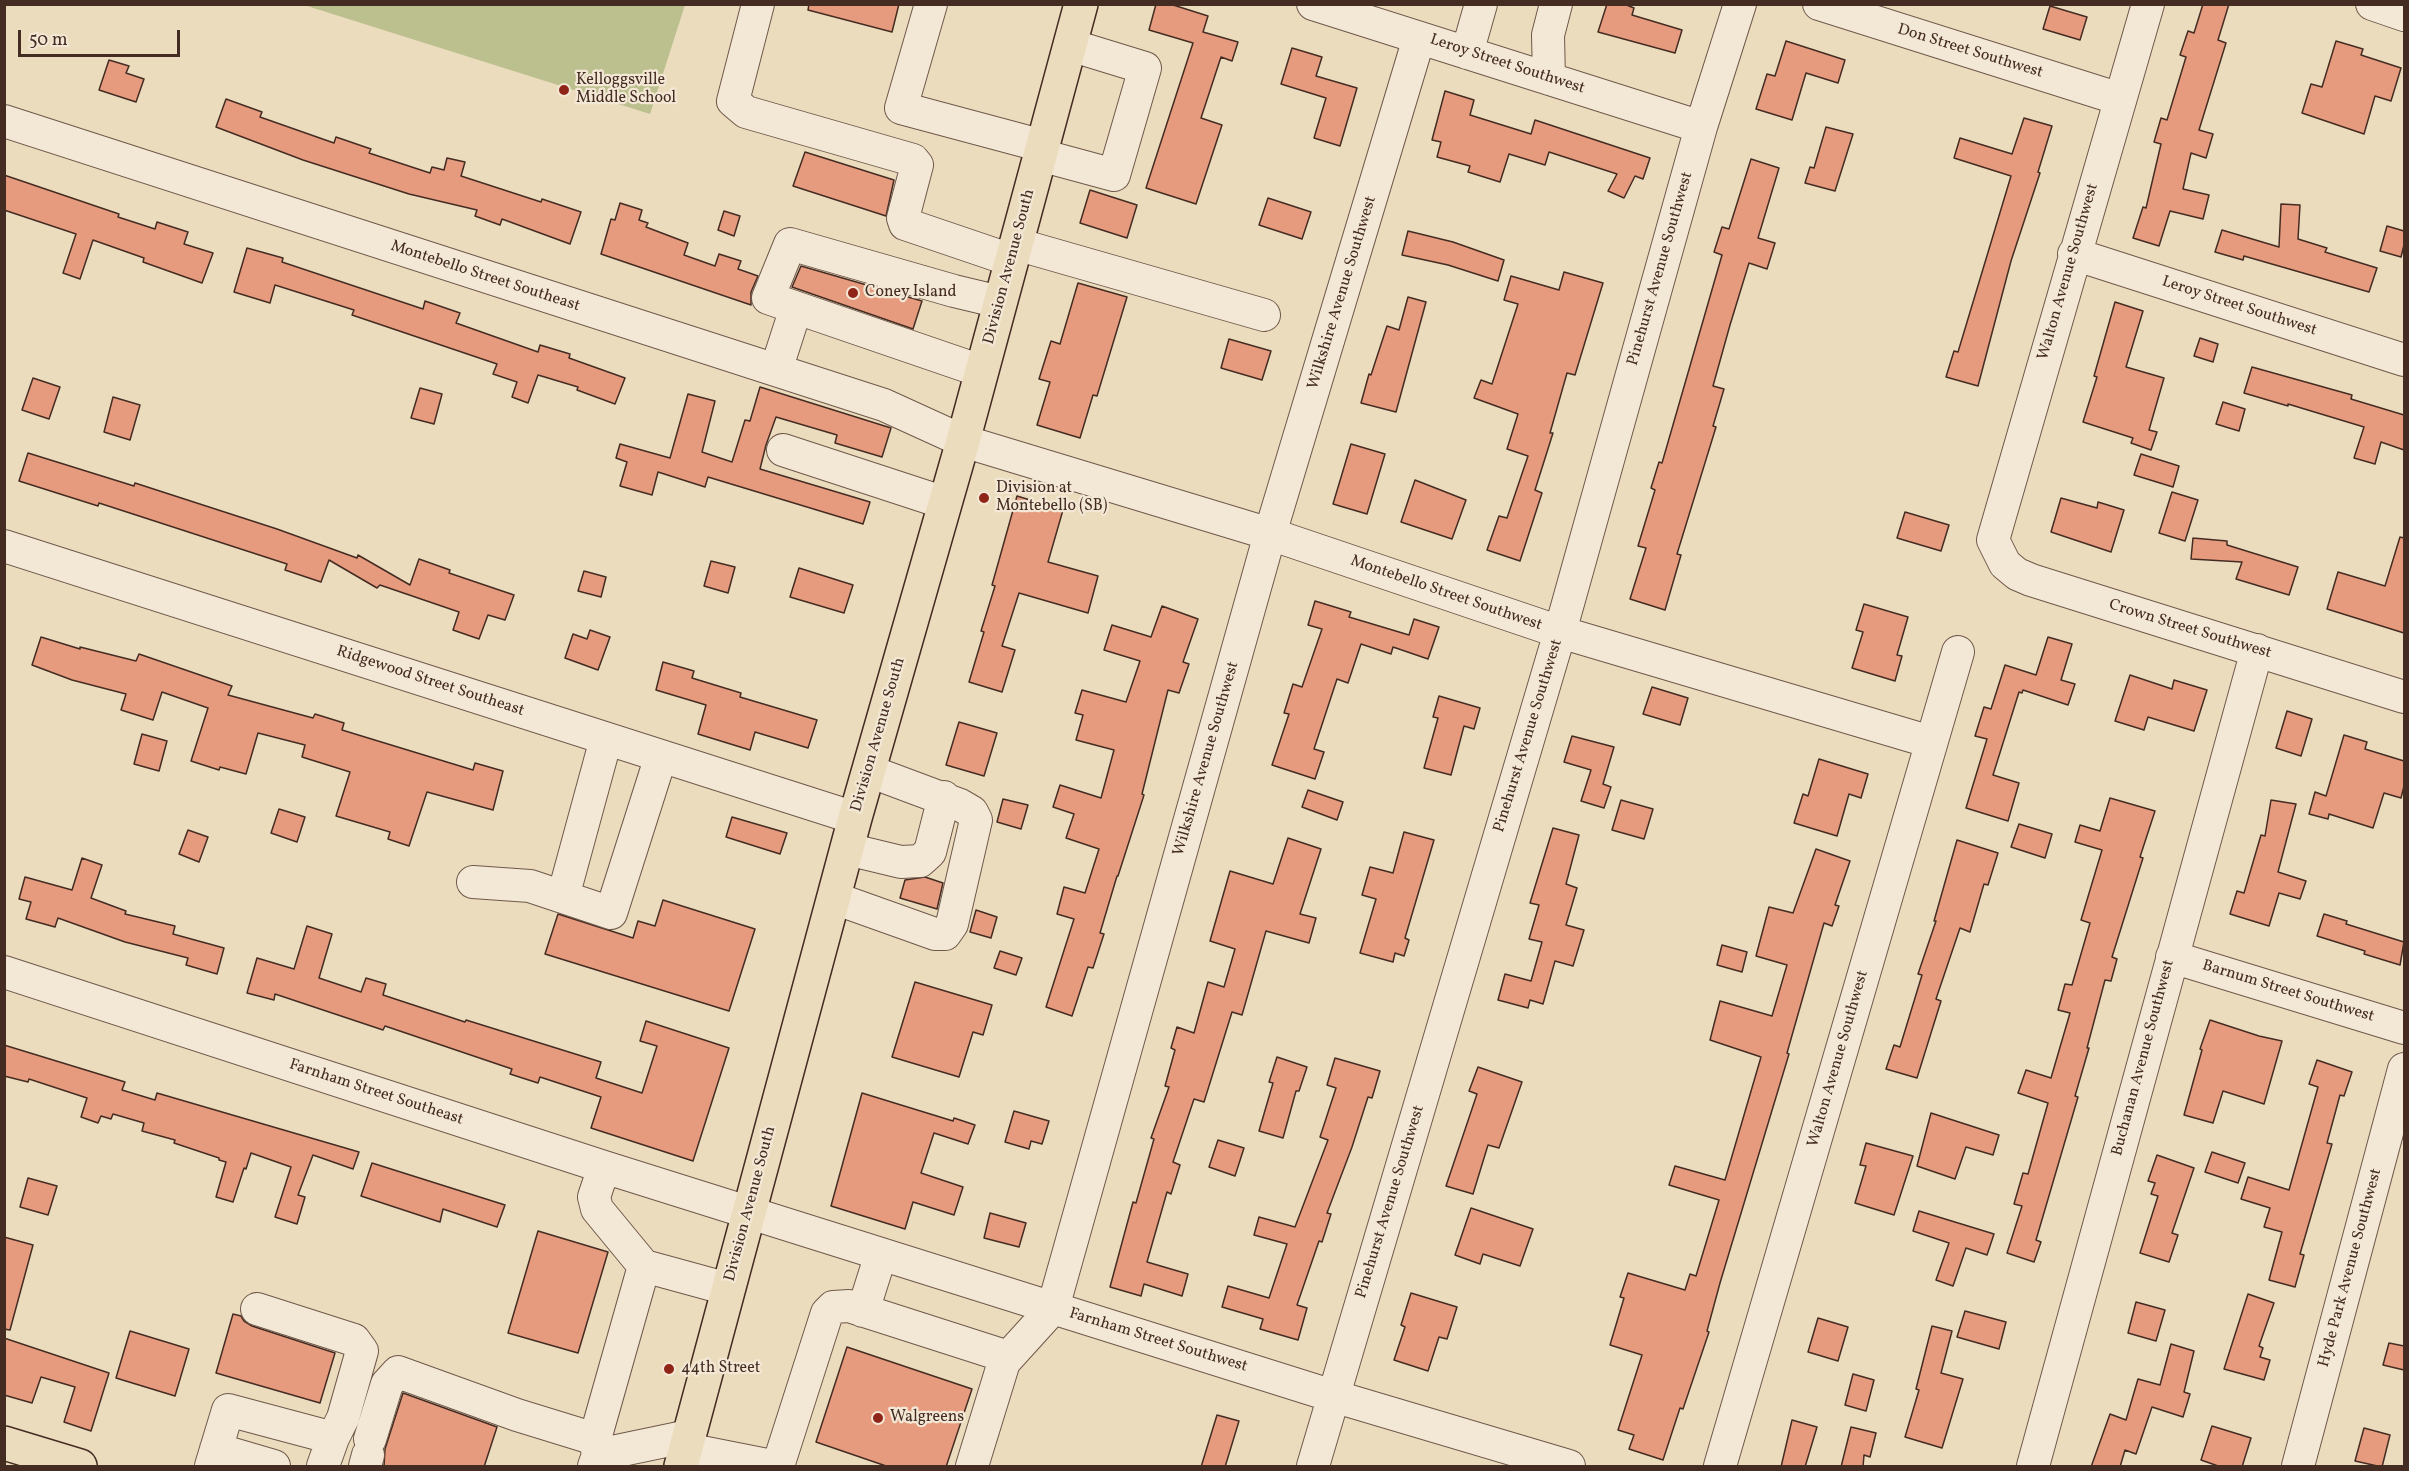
<!DOCTYPE html>
<style>
body{margin:0}
#map{position:relative;width:2409px;height:1471px;overflow:hidden;background:#ecdcbe;font-family:Vollkorn,serif}
canvas{display:block}
.frame{position:absolute;inset:0;border:6px solid #452c23;pointer-events:none}
.scale{position:absolute;left:18px;top:30px;width:162px;height:27px;box-sizing:border-box;border:3px solid #452c23;border-top:0;padding-left:8px;font-size:18px;line-height:21px;white-space:nowrap;color:#452c23;-webkit-text-stroke:4px #f3e8d5;paint-order:stroke}
</style>
<div id="map">
<canvas width="2409" height="1471"></canvas>
<div class="frame"></div>
<div class="scale">50 m</div>
</div>
<script>
const g = document.querySelector('canvas').getContext('2d');
g.lineJoin = 'round';
function fill(path, color) {
  g.fillStyle = color;
  g.fill(path, 'evenodd');
}
function shape(rows) {
  const path = new Path2D();
  for (const r of rows) {
    path.moveTo(r[0], r[1]);
    for (let i = 2; i < r.length; i += 2) path.lineTo(r[i], r[i + 1]);
  }
  return path;
}
function strokePath(path, color, width, dash) {
  g.strokeStyle = color;
  g.lineWidth = width;
  g.lineCap = dash ? 'butt' : 'round';
  g.setLineDash(dash || []);
  g.stroke(path);
}
function drawText(font, color, halo, rows, align = 'center') {
  g.font = font + ' Vollkorn,serif';
  g.lineWidth = 4.5;
  g.setLineDash([]);
  g.textBaseline = 'middle';
  g.strokeStyle = halo;
  g.fillStyle = color;
  for (const [text, x, y, turn = 0] of rows) {
    g.save();
    g.translate(x, y);
    g.rotate((+turn || 0) * Math.PI / 180);
    g.textAlign = isNaN(turn) ? turn : align;
    if (halo) g.strokeText(text, 0, 0);
    g.fillText(text, 0, 0);
    g.restore();
  }
}
fill(shape([
 [304,5,685,5,650,114]
]), '#bcbf8e');
const building = shape([
 [809,4,899,4,892,32,808,10,809,4],
 [1156,4,1170,4,1208,16,1203,32,1238,42,1232,61,1221,57,1201,118,1222,125,1196,204,1146,188,1193,43,1149,30,1156,4],
 [1607,4,1624,4,1634,8,1632,15,1682,30,1675,53,1598,32,1607,4],
 [2203,4,2229,4,2218,40,2226,43,2199,130,2213,134,2206,158,2191,153,2183,189,2209,195,2203,219,2170,211,2159,246,2133,238,2143,207,2146,208,2161,144,2154,142,2161,118,2167,120,2186,57,2180,55,2188,31,2194,33,2203,4],
 [2050,6,2087,17,2080,40,2043,29,2050,6],
 [1786,41,1845,60,1838,83,1806,73,1792,120,1756,109,1767,74,1775,76,1786,41],
 [2336,41,2363,49,2361,55,2401,68,2391,101,2375,96,2364,134,2302,113,2311,84,2322,87,2336,41],
 [1292,48,1322,57,1316,76,1357,88,1340,146,1314,138,1326,98,1281,84,1292,48],
 [109,60,129,66,126,73,144,79,136,102,99,90,109,60],
 [1445,91,1474,100,1470,115,1531,134,1535,120,1650,158,1643,179,1635,176,1624,198,1608,191,1617,174,1549,152,1545,165,1509,154,1500,182,1468,172,1470,166,1437,157,1441,142,1432,140,1445,91],
 [226,99,262,112,260,117,334,143,336,137,371,149,369,153,430,173,432,167,444,170,447,158,465,162,461,176,541,202,542,199,581,212,570,244,502,219,500,225,475,216,477,210,409,194,303,160,216,127,226,99],
 [2024,118,2052,126,2038,172,2040,173,2011,261,1978,386,1946,377,1954,351,1958,352,2011,176,1954,158,1960,138,2012,154,2024,118],
 [1826,127,1853,134,1835,191,1805,183,1810,167,1814,168,1826,127],
 [805,152,894,180,886,216,793,186,805,152],
 [1751,159,1779,168,1758,238,1775,243,1767,269,1749,263,1730,325,1713,386,1724,389,1713,426,1716,427,1677,554,1681,555,1665,610,1630,599,1646,548,1638,546,1655,490,1651,488,1659,462,1662,463,1722,255,1714,252,1722,227,1729,229,1751,159],
 [4,175,119,214,118,217,155,229,157,222,188,232,184,244,213,253,202,283,143,262,144,258,93,240,80,279,63,273,76,234,4,210,4,175],
 [1090,190,1137,205,1127,238,1080,223,1090,190],
 [1268,198,1311,212,1302,239,1259,225,1268,198],
 [620,203,642,210,639,220,648,223,646,227,688,243,684,255,715,266,719,254,741,261,738,269,758,276,751,292,751,305,601,254,611,219,615,220,620,203],
 [2281,204,2300,205,2298,239,2327,248,2325,252,2377,268,2369,292,2244,256,2243,260,2215,252,2222,230,2279,247,2281,204],
 [724,211,740,216,734,236,718,230,724,211],
 [2387,226,2404,231,2404,245,2401,257,2380,251,2387,226],
 [1408,231,1453,242,1504,260,1498,281,1448,265,1402,255,1408,231],
 [247,248,283,258,282,262,423,309,425,301,460,313,456,323,538,352,540,345,570,354,569,358,625,378,615,404,577,390,578,387,538,375,528,403,512,397,517,382,493,374,497,364,352,315,354,310,275,285,270,303,234,292,247,248],
 [801,266,922,301,913,329,792,287,801,266],
 [1564,272,1603,283,1575,375,1567,373,1550,433,1553,433,1535,490,1542,493,1520,561,1487,550,1499,516,1507,518,1528,456,1507,449,1518,414,1474,398,1481,380,1492,384,1518,304,1504,300,1511,276,1559,290,1564,272],
 [1078,283,1127,297,1097,396,1093,395,1080,438,1037,425,1050,382,1039,379,1051,341,1060,344,1078,283],
 [1408,297,1426,302,1396,412,1361,403,1369,374,1371,375,1387,326,1399,330,1408,297],
 [2115,302,2143,311,2126,367,2164,378,2149,430,2157,432,2151,450,2131,443,2133,438,2083,422,2097,377,2094,376,2115,302],
 [2200,338,2218,344,2213,362,2194,356,2200,338],
 [1229,339,1271,351,1262,380,1221,368,1229,339],
 [2252,367,2352,395,2351,399,2404,415,2404,450,2381,442,2375,464,2354,458,2364,427,2288,404,2288,406,2244,393,2252,367],
 [33,378,60,387,49,419,22,410,33,378],
 [760,387,891,428,882,457,835,443,837,435,776,417,766,445,760,469,870,502,863,524,708,477,705,487,658,472,652,495,620,486,627,462,616,458,620,444,670,458,688,394,715,401,702,452,732,462,745,420,750,421,760,387],
 [420,388,442,394,434,424,411,418,420,388],
 [113,397,140,405,130,440,104,432,113,397],
 [2223,402,2245,409,2239,431,2216,424,2223,402],
 [1351,444,1385,454,1367,514,1333,504,1351,444],
 [28,453,134,486,135,483,277,529,357,558,358,555,410,585,419,559,450,570,449,573,514,595,505,620,488,615,479,639,453,630,459,612,380,585,377,588,329,560,321,582,285,570,287,564,99,503,98,506,19,481,28,453],
 [2141,454,2179,466,2173,487,2134,475,2141,454],
 [1415,480,1466,500,1452,539,1401,522,1415,480],
 [2172,492,2198,500,2185,541,2159,533,2172,492],
 [1017,496,1063,510,1048,562,1098,576,1088,613,1019,593,1002,646,1015,650,1002,692,969,682,984,632,981,631,995,586,992,585,1017,496],
 [2061,498,2097,508,2098,502,2124,510,2111,552,2051,532,2061,498],
 [1905,512,1949,525,1941,551,1897,538,1905,512],
 [2400,537,2404,538,2404,633,2327,609,2338,572,2385,586,2400,537],
 [2193,538,2227,541,2227,545,2298,567,2289,595,2236,579,2242,562,2191,559,2193,538],
 [711,561,735,567,728,593,704,586,711,561],
 [799,568,853,585,844,613,790,597,799,568],
 [584,571,606,577,601,597,578,591,584,571],
 [1315,601,1351,612,1349,617,1409,635,1414,619,1439,627,1428,659,1393,647,1391,654,1361,644,1348,683,1337,679,1314,749,1324,752,1315,779,1272,765,1289,714,1284,713,1293,684,1302,687,1322,629,1308,625,1315,601],
 [1864,604,1908,617,1897,655,1902,656,1895,681,1852,668,1863,632,1856,630,1864,604],
 [1162,606,1198,619,1183,662,1189,664,1179,693,1168,690,1142,794,1144,795,1118,876,1117,876,1100,933,1104,934,1093,968,1088,967,1072,1016,1046,1007,1074,919,1057,914,1064,887,1085,893,1099,849,1066,838,1074,814,1053,807,1060,785,1101,798,1114,750,1076,740,1083,715,1075,713,1082,690,1126,702,1140,661,1104,650,1112,625,1151,637,1162,606],
 [590,630,610,637,598,670,565,658,573,634,587,639,590,630],
 [41,637,80,649,80,647,136,661,139,654,232,686,228,695,313,718,315,714,344,723,342,730,473,770,475,763,503,771,493,810,427,792,409,846,388,839,390,832,336,816,350,772,302,757,305,745,258,733,246,774,220,767,219,770,191,761,208,708,162,692,153,720,121,710,126,694,72,680,32,665,41,637],
 [2048,637,2072,644,2061,680,2075,684,2068,705,2023,690,2022,693,2019,692,1993,775,2019,783,2008,821,1966,808,1987,739,1975,736,1984,707,1991,709,2005,665,2036,675,2048,637],
 [663,662,694,671,692,678,741,693,740,697,817,720,808,748,755,732,750,750,698,734,706,705,656,690,663,662],
 [2130,675,2172,689,2174,680,2207,690,2194,731,2148,717,2144,730,2115,721,2130,675],
 [1652,687,1688,698,1680,725,1643,714,1652,687],
 [1439,696,1480,708,1474,729,1464,726,1451,775,1424,768,1438,718,1433,717,1439,696],
 [2287,711,2312,719,2301,756,2276,748,2287,711],
 [959,722,997,733,984,776,946,765,959,722],
 [142,734,167,741,159,771,134,764,142,734],
 [2344,735,2367,742,2365,749,2404,761,2404,786,2401,798,2384,793,2373,828,2329,814,2328,819,2309,814,2315,792,2326,796,2344,735],
 [1572,736,1614,747,1603,784,1611,787,1604,808,1581,801,1591,770,1564,762,1572,736],
 [1819,759,1868,774,1861,798,1849,794,1837,836,1794,823,1803,794,1808,796,1819,759],
 [1308,790,1343,802,1337,820,1302,807,1308,790],
 [2110,798,2155,811,2140,857,2143,858,2112,957,2117,959,2111,981,2105,980,2087,1048,2089,1048,2075,1096,2078,1097,2036,1240,2041,1242,2034,1262,2007,1253,2022,1206,2014,1204,2023,1173,2028,1174,2048,1103,2018,1093,2026,1070,2051,1078,2070,1013,2058,1010,2065,984,2072,985,2090,923,2081,920,2102,850,2075,842,2080,825,2100,831,2110,798],
 [1003,799,1028,805,1021,829,997,822,1003,799],
 [1621,800,1653,809,1644,839,1612,830,1621,800],
 [2271,800,2296,804,2278,872,2306,881,2300,899,2279,893,2269,926,2230,914,2237,891,2244,893,2261,835,2265,836,2271,800],
 [279,809,305,817,297,842,271,833,279,809],
 [732,817,787,833,780,854,726,837,732,817],
 [2019,824,2052,834,2045,858,2011,847,2019,824],
 [1553,828,1579,835,1566,884,1577,888,1566,925,1584,930,1573,966,1555,961,1543,1004,1530,1000,1528,1008,1498,1000,1505,974,1531,981,1542,942,1529,939,1539,905,1530,903,1553,828],
 [188,830,208,837,199,862,179,854,188,830],
 [1404,832,1434,840,1405,938,1409,940,1404,956,1395,953,1393,962,1360,953,1376,899,1362,895,1370,867,1393,873,1404,832],
 [1288,838,1321,849,1300,914,1316,918,1309,943,1266,931,1242,1015,1232,1012,1204,1102,1194,1099,1173,1162,1180,1165,1171,1194,1167,1192,1147,1262,1188,1274,1182,1296,1144,1284,1141,1296,1110,1287,1133,1202,1136,1203,1154,1139,1151,1138,1169,1087,1165,1086,1175,1050,1171,1048,1177,1027,1194,1033,1208,982,1224,987,1235,949,1210,941,1230,871,1273,884,1288,838],
 [1957,840,1998,853,1988,885,1984,884,1970,932,1960,928,1936,999,1941,1001,1917,1078,1886,1069,1894,1045,1900,1047,1922,975,1918,974,1936,921,1934,921,1957,840],
 [1816,849,1850,861,1835,905,1839,906,1832,926,1824,923,1787,1053,1789,1054,1720,1283,1707,1331,1709,1332,1683,1409,1680,1408,1663,1460,1629,1449,1634,1435,1618,1430,1642,1355,1610,1345,1624,1298,1620,1297,1628,1273,1685,1290,1690,1274,1696,1276,1719,1200,1669,1185,1675,1166,1725,1180,1761,1057,1710,1040,1720,1001,1772,1016,1787,965,1756,956,1769,907,1793,913,1816,849],
 [82,858,102,865,91,898,126,911,125,914,175,926,173,934,224,948,217,974,186,965,188,958,125,942,58,918,55,927,26,919,31,902,19,899,25,877,72,890,82,858],
 [925,877,943,883,937,909,900,898,905,880,925,877],
 [663,900,755,929,729,1011,545,954,558,914,633,938,638,921,655,926,663,900],
 [976,910,997,917,991,938,970,932,976,910],
 [2324,914,2347,921,2346,924,2404,942,2400,965,2364,954,2365,951,2317,936,2324,914],
 [307,926,332,934,319,978,361,992,366,978,386,984,383,995,465,1022,466,1020,601,1062,596,1078,642,1093,657,1046,640,1041,646,1021,729,1048,693,1161,591,1128,601,1097,540,1077,538,1083,510,1074,512,1069,385,1026,383,1030,275,994,274,1000,247,993,257,958,294,969,307,926],
 [1722,945,1747,952,1742,972,1717,965,1722,945],
 [1000,951,1022,958,1016,975,994,968,1000,951],
 [915,982,992,1005,983,1035,973,1032,959,1077,892,1057,915,982],
 [2210,1020,2259,1036,2282,1041,2264,1104,2223,1091,2213,1123,2184,1115,2202,1050,2200,1049,2210,1020],
 [4,1045,125,1082,122,1090,155,1100,157,1093,359,1152,353,1169,313,1155,298,1195,305,1197,297,1224,275,1217,291,1167,251,1153,246,1169,244,1168,233,1202,216,1197,226,1162,219,1160,219,1158,174,1143,175,1140,142,1131,144,1123,113,1114,111,1119,101,1116,98,1123,81,1117,87,1098,29,1079,28,1082,4,1076,4,1045],
 [1277,1057,1307,1067,1299,1091,1296,1091,1283,1138,1259,1131,1273,1083,1269,1082,1277,1057],
 [1335,1058,1380,1071,1372,1098,1368,1097,1352,1147,1327,1213,1331,1214,1322,1242,1319,1241,1297,1305,1307,1308,1298,1340,1260,1329,1263,1319,1222,1307,1228,1286,1269,1298,1287,1244,1254,1235,1259,1217,1295,1227,1328,1140,1320,1137,1336,1088,1327,1085,1335,1058],
 [2317,1060,2352,1072,2344,1096,2340,1095,2327,1143,2332,1144,2300,1254,2304,1255,2295,1287,2269,1280,2282,1232,2264,1227,2270,1208,2241,1199,2248,1177,2289,1190,2318,1087,2309,1084,2317,1060],
 [1478,1067,1522,1082,1499,1148,1488,1145,1473,1194,1446,1186,1477,1094,1469,1091,1478,1067],
 [862,1093,953,1121,954,1118,975,1125,968,1144,934,1133,921,1173,963,1187,954,1215,913,1202,905,1229,831,1206,862,1093],
 [1014,1111,1049,1121,1042,1144,1031,1141,1029,1149,1005,1142,1014,1111],
 [1931,1113,1999,1135,1993,1155,1966,1147,1955,1179,1917,1166,1931,1113],
 [1218,1140,1244,1148,1235,1176,1209,1167,1218,1140],
 [1866,1143,1913,1156,1894,1215,1855,1203,1866,1166,1860,1165,1866,1143],
 [2212,1152,2245,1163,2238,1183,2205,1172,2212,1152],
 [2157,1155,2194,1168,2172,1233,2178,1235,2169,1262,2140,1253,2158,1196,2151,1194,2155,1183,2148,1181,2157,1155],
 [372,1163,505,1205,497,1227,443,1209,440,1222,361,1196,372,1163],
 [28,1178,57,1186,48,1215,20,1207,28,1178],
 [1471,1208,1533,1229,1520,1266,1483,1254,1480,1264,1455,1255,1471,1208],
 [1919,1211,1994,1234,1987,1255,1966,1248,1953,1286,1936,1280,1949,1243,1913,1231,1919,1211],
 [990,1213,1026,1223,1019,1247,984,1238,990,1213],
 [538,1231,608,1252,578,1353,508,1333,538,1231],
 [4,1237,33,1245,10,1330,4,1329,4,1237],
 [1411,1293,1457,1307,1447,1339,1439,1337,1428,1371,1394,1360,1405,1327,1401,1325,1411,1293],
 [2248,1294,2274,1303,2259,1346,2263,1348,2260,1357,2270,1360,2264,1380,2224,1369,2248,1294],
 [2136,1302,2165,1310,2156,1341,2128,1333,2136,1302],
 [1965,1311,2006,1322,1999,1349,1957,1337,1965,1311],
 [233,1314,241,1316,244,1321,252,1326,335,1353,320,1403,216,1373,233,1314],
 [1818,1318,1848,1327,1838,1361,1808,1352,1818,1318],
 [1932,1326,1952,1331,1941,1373,1963,1379,1942,1448,1905,1437,1919,1390,1916,1389,1932,1326],
 [130,1331,189,1349,175,1396,116,1378,130,1331],
 [4,1338,109,1373,91,1431,64,1422,75,1387,41,1377,32,1403,4,1395,4,1338],
 [2389,1343,2404,1346,2404,1370,2383,1365,2389,1343],
 [2171,1344,2194,1351,2184,1392,2190,1394,2183,1417,2152,1407,2136,1454,2125,1450,2120,1467,2091,1467,2110,1414,2126,1420,2138,1379,2160,1385,2171,1344],
 [847,1347,972,1389,946,1467,889,1467,816,1442,847,1347],
 [1853,1374,1874,1380,1866,1411,1845,1405,1853,1374],
 [403,1393,497,1427,484,1467,384,1467,385,1449,403,1393],
 [1217,1415,1239,1421,1225,1467,1201,1467,1217,1415],
 [1792,1420,1817,1427,1805,1467,1781,1467,1792,1420],
 [2212,1426,2251,1438,2242,1467,2221,1467,2201,1460,2212,1426],
 [1851,1427,1876,1433,1870,1457,1864,1455,1863,1467,1841,1467,1851,1427],
 [2364,1428,2390,1435,2382,1467,2355,1461,2364,1428]
]);
fill(building, '#e69b7e');
strokePath(building, '#452c23', 1.5);
const minor = shape([
 [758,4,733,101,746,112,913,160,917,165,903,218,905,224,1011,260],
 [931,4,901,108,1043,146],
 [1313,4,1701,127],
 [1819,4,2120,99],
 [2148,4,1993,540,2005,564,2017,574,2031,580,2404,697],
 [2372,4,2404,15],
 [1467,53,1481,4],
 [1549,79,1548,35,1556,4],
 [4,121,884,405,963,441,1270,534,1560,632,1931,742],
 [1040,155,1114,175,1145,68,1070,45],
 [1016,244,1264,315],
 [2074,254,2404,360],
 [776,370,796,308],
 [981,371,768,298,790,244,954,291,1000,302],
 [783,450,945,503],
 [4,546,855,818],
 [606,739,563,897,611,913,661,756],
 [847,849,901,862,920,861,930,852,944,797],
 [473,882,530,886,563,897],
 [834,898,935,934,945,934,952,924,976,820,972,812,960,805,869,771],
 [2172,957,2404,1028],
 [4,972,604,1167,1333,1396,1569,1466],
 [604,1167,594,1197,597,1209,644,1266,728,1289],
 [257,1309,354,1340,362,1351,343,1418,333,1438],
 [863,1311,881,1254],
 [370,1439,387,1384,398,1372,517,1415,595,1439],
 [216,1449,274,1466],
 [686,1449,772,1466],
 [598,1455,689,1436],
 [211,1466,228,1410,333,1438,323,1466],
 [365,1466,368,1455],
 [594,1466,598,1455,595,1439,644,1266],
 [778,1466,827,1313,833,1307,849,1306,1008,1357],
 [972,1466,1004,1362,1053,1308,1270,534,1419,38],
 [1313,1466,1560,632,1701,127,1740,4],
 [1720,1466,1958,652],
 [2033,1466,2257,650],
 [2298,1466,2404,1069]
]);
const major = shape([
 [4,1443,80,1466],
 [681,1466,855,818,963,441,1081,4]
]);
strokePath(minor, '#6f584a', 34);
strokePath(major, '#452c23', 36);
strokePath(minor, '#f3e8d5', 32);
strokePath(major, '#ecdcbe', 33);
for (const [x, y, r, color] of [
 [564,90,6,"#8f2418"],
 [853,293,6,"#8f2418"],
 [984,498,6,"#8f2418"],
 [669,1369,6,"#8f2418"],
 [878,1418,6,"#8f2418"]
]) {
  const dot = new Path2D();
  dot.arc(x, y, r, 0, 2 * Math.PI);
  g.fillStyle = color;
  g.fill(dot);
  strokePath(dot, '#f3e8d5', 2);
}
drawText('16px', '#452c23', '#f3e8d5', [
 ["Don Street Southwest",1970,52,17],
 ["Leroy Street Southwest",1507,65,18],
 ["Division Avenue South",1010,267,-75],
 ["Pinehurst Avenue Southwest",1661,269,-74],
 ["Walton Avenue Southwest",2069,272,-74],
 ["Montebello Street Southeast",485,277,18],
 ["Wilkshire Avenue Southwest",1343,293,-73],
 ["Leroy Street Southwest",2239,307,18],
 ["Montebello Street Southwest",1446,594,19],
 ["Crown Street Southwest",2190,630,17],
 ["Ridgewood Street Southeast",430,682,18],
 ["Division Avenue South",879,735,-74],
 ["Pinehurst Avenue Southwest",1529,736,-73],
 ["Wilkshire Avenue Southwest",1207,759,-74],
 ["Barnum Street Southwest",2288,992,17],
 ["Buchanan Avenue Southwest",2144,1058,-75],
 ["Walton Avenue Southwest",1839,1059,-74],
 ["Farnham Street Southeast",376,1093,18],
 ["Pinehurst Avenue Southwest",1391,1202,-73],
 ["Division Avenue South",751,1204,-75],
 ["Hyde Park Avenue Southwest",2351,1268,-75],
 ["Farnham Street Southwest",1158,1341,17]
]);
drawText('16px', '#452c23', '#f3e8d5', [
 ["Kelloggsville",576,81],
 ["Middle School",576,99],
 ["Coney Island",865,293],
 ["Division at",996,489],
 ["Montebello (SB)",996,507],
 ["44th Street",681,1369],
 ["Walgreens",890,1418]
], 'left');
</script>
